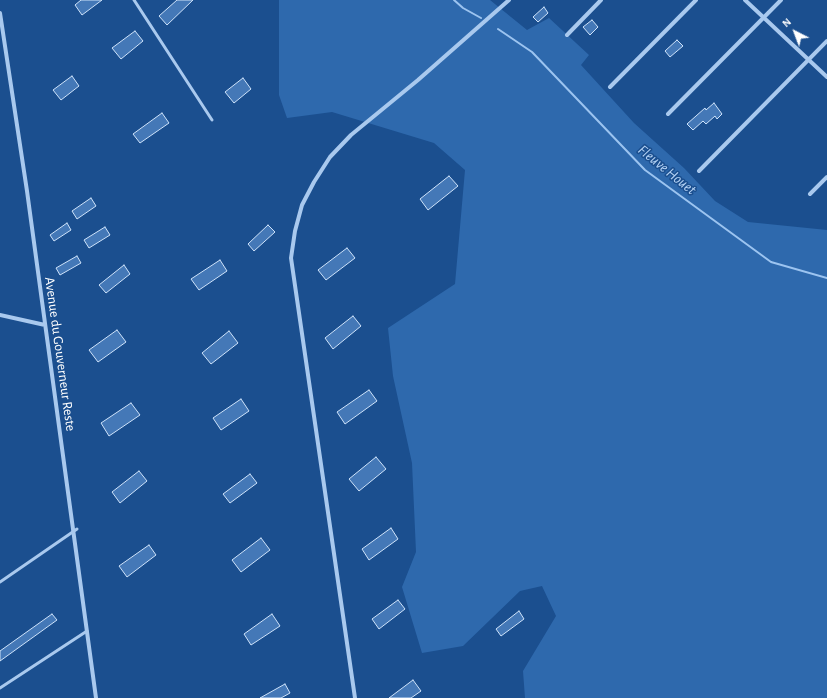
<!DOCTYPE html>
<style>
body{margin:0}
#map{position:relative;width:827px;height:698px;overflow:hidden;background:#1b4f8f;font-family:"Alegreya Sans",sans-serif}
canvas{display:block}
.north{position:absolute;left:775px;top:12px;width:40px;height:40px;-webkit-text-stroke:3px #1b4f8f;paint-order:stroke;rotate:318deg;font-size:11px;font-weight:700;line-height:16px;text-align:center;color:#fff}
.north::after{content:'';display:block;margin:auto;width:14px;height:18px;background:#fff;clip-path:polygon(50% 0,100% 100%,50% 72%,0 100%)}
</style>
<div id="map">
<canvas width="827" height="698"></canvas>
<div class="north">N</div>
</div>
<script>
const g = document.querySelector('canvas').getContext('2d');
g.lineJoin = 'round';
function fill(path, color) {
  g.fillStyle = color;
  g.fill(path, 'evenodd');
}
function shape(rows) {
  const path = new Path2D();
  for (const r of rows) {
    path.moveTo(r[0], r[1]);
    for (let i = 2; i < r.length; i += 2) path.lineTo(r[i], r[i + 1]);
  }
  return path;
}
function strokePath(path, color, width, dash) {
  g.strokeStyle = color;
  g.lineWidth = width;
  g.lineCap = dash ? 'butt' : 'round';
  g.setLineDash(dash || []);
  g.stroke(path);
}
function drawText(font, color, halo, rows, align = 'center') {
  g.font = font + ' "Alegreya Sans",sans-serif';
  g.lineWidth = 3;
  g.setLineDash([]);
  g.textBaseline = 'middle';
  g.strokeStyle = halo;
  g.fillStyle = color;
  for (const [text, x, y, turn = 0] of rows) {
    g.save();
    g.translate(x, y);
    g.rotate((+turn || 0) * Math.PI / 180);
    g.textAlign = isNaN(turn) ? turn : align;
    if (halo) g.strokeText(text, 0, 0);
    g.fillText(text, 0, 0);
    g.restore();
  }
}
fill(shape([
 [279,0,490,0,527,30,549,18,589,55,581,65,634,123,684,168,715,201,748,222,827,230,827,698,525,698,523,671,556,616,542,586,520,591,463,646,422,653,402,587,416,552,412,463,393,376,388,328,455,284,465,170,434,143,332,112,287,118,279,95]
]), '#2e69ad');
strokePath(shape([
 [454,0,463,8,481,18],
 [498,29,532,52,645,170,771,262,827,278]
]), '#9cc4f0', 2);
const building = shape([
 [81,0,102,0,82,15,75,5,81,0],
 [177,0,193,0,167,25,159,16,177,0],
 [544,7,548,13,538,22,533,17,544,7],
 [592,20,598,27,590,35,583,27,592,20],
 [135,31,143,41,121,59,112,48,135,31],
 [677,40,683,46,670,57,665,51,677,40],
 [72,76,79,86,61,100,53,90,72,76],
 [243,78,251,89,234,103,225,92,243,78],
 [714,103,722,114,717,119,715,116,706,124,703,121,693,130,687,124,705,108,706,110,714,103],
 [162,113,169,123,140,143,133,134,162,113],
 [449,176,458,186,428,210,420,199,449,176],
 [91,198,96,206,77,219,72,211,91,198],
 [67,223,71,230,54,241,50,235,67,223],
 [268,225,275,232,254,251,248,244,268,225],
 [105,227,110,235,89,248,84,240,105,227],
 [347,248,355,258,326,280,318,270,347,248],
 [77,256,81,263,60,275,56,268,77,256],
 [220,260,227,271,199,290,191,279,220,260],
 [124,265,130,274,106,293,99,285,124,265],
 [353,316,361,326,333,349,325,338,353,316],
 [117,330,126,342,98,362,89,350,117,330],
 [229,331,238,343,211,364,202,353,229,331],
 [369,390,377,401,345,424,337,412,369,390],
 [241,399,249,411,221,430,213,418,241,399],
 [131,403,140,415,109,436,101,423,131,403],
 [376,457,386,469,359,491,349,479,376,457],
 [139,471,147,481,120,503,112,492,139,471],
 [250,474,257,483,230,503,223,494,250,474],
 [391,528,398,539,369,560,362,549,391,528],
 [261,538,270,550,241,572,232,560,261,538],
 [149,545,156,555,127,577,119,566,149,545],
 [398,600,405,609,379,629,372,619,398,600],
 [519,611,524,619,501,636,496,629,519,611],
 [52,614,57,620,0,661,0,651,52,614],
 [272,614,280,626,251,645,244,634,272,614],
 [413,680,421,691,411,698,389,698,413,680],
 [285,684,290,693,281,698,260,698,285,684]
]);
fill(building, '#4478b7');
strokePath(building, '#cfe3fa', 1);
strokePath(shape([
 [134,0,212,120],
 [0,582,77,529],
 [0,688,87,631]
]), '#a9c9ee', 3);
strokePath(shape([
 [745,0,827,77],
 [0,13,27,191,96,698],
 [567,35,601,0],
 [610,87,696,0],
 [668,114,781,0],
 [699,171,827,41],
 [810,194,827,177],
 [0,315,45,325],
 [355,698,291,258,295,231,302,205,314,182,330,157,351,135,418,80,509,0]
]), '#a9c9ee', 4);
drawText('14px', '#fff', '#1b4f8f', [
 ["Avenue du Gouverneur Reste",60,354,82]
]);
drawText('italic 15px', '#b5d3f5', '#1b4f8f', [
 ["Fleuve Houet",667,170,39]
]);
</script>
